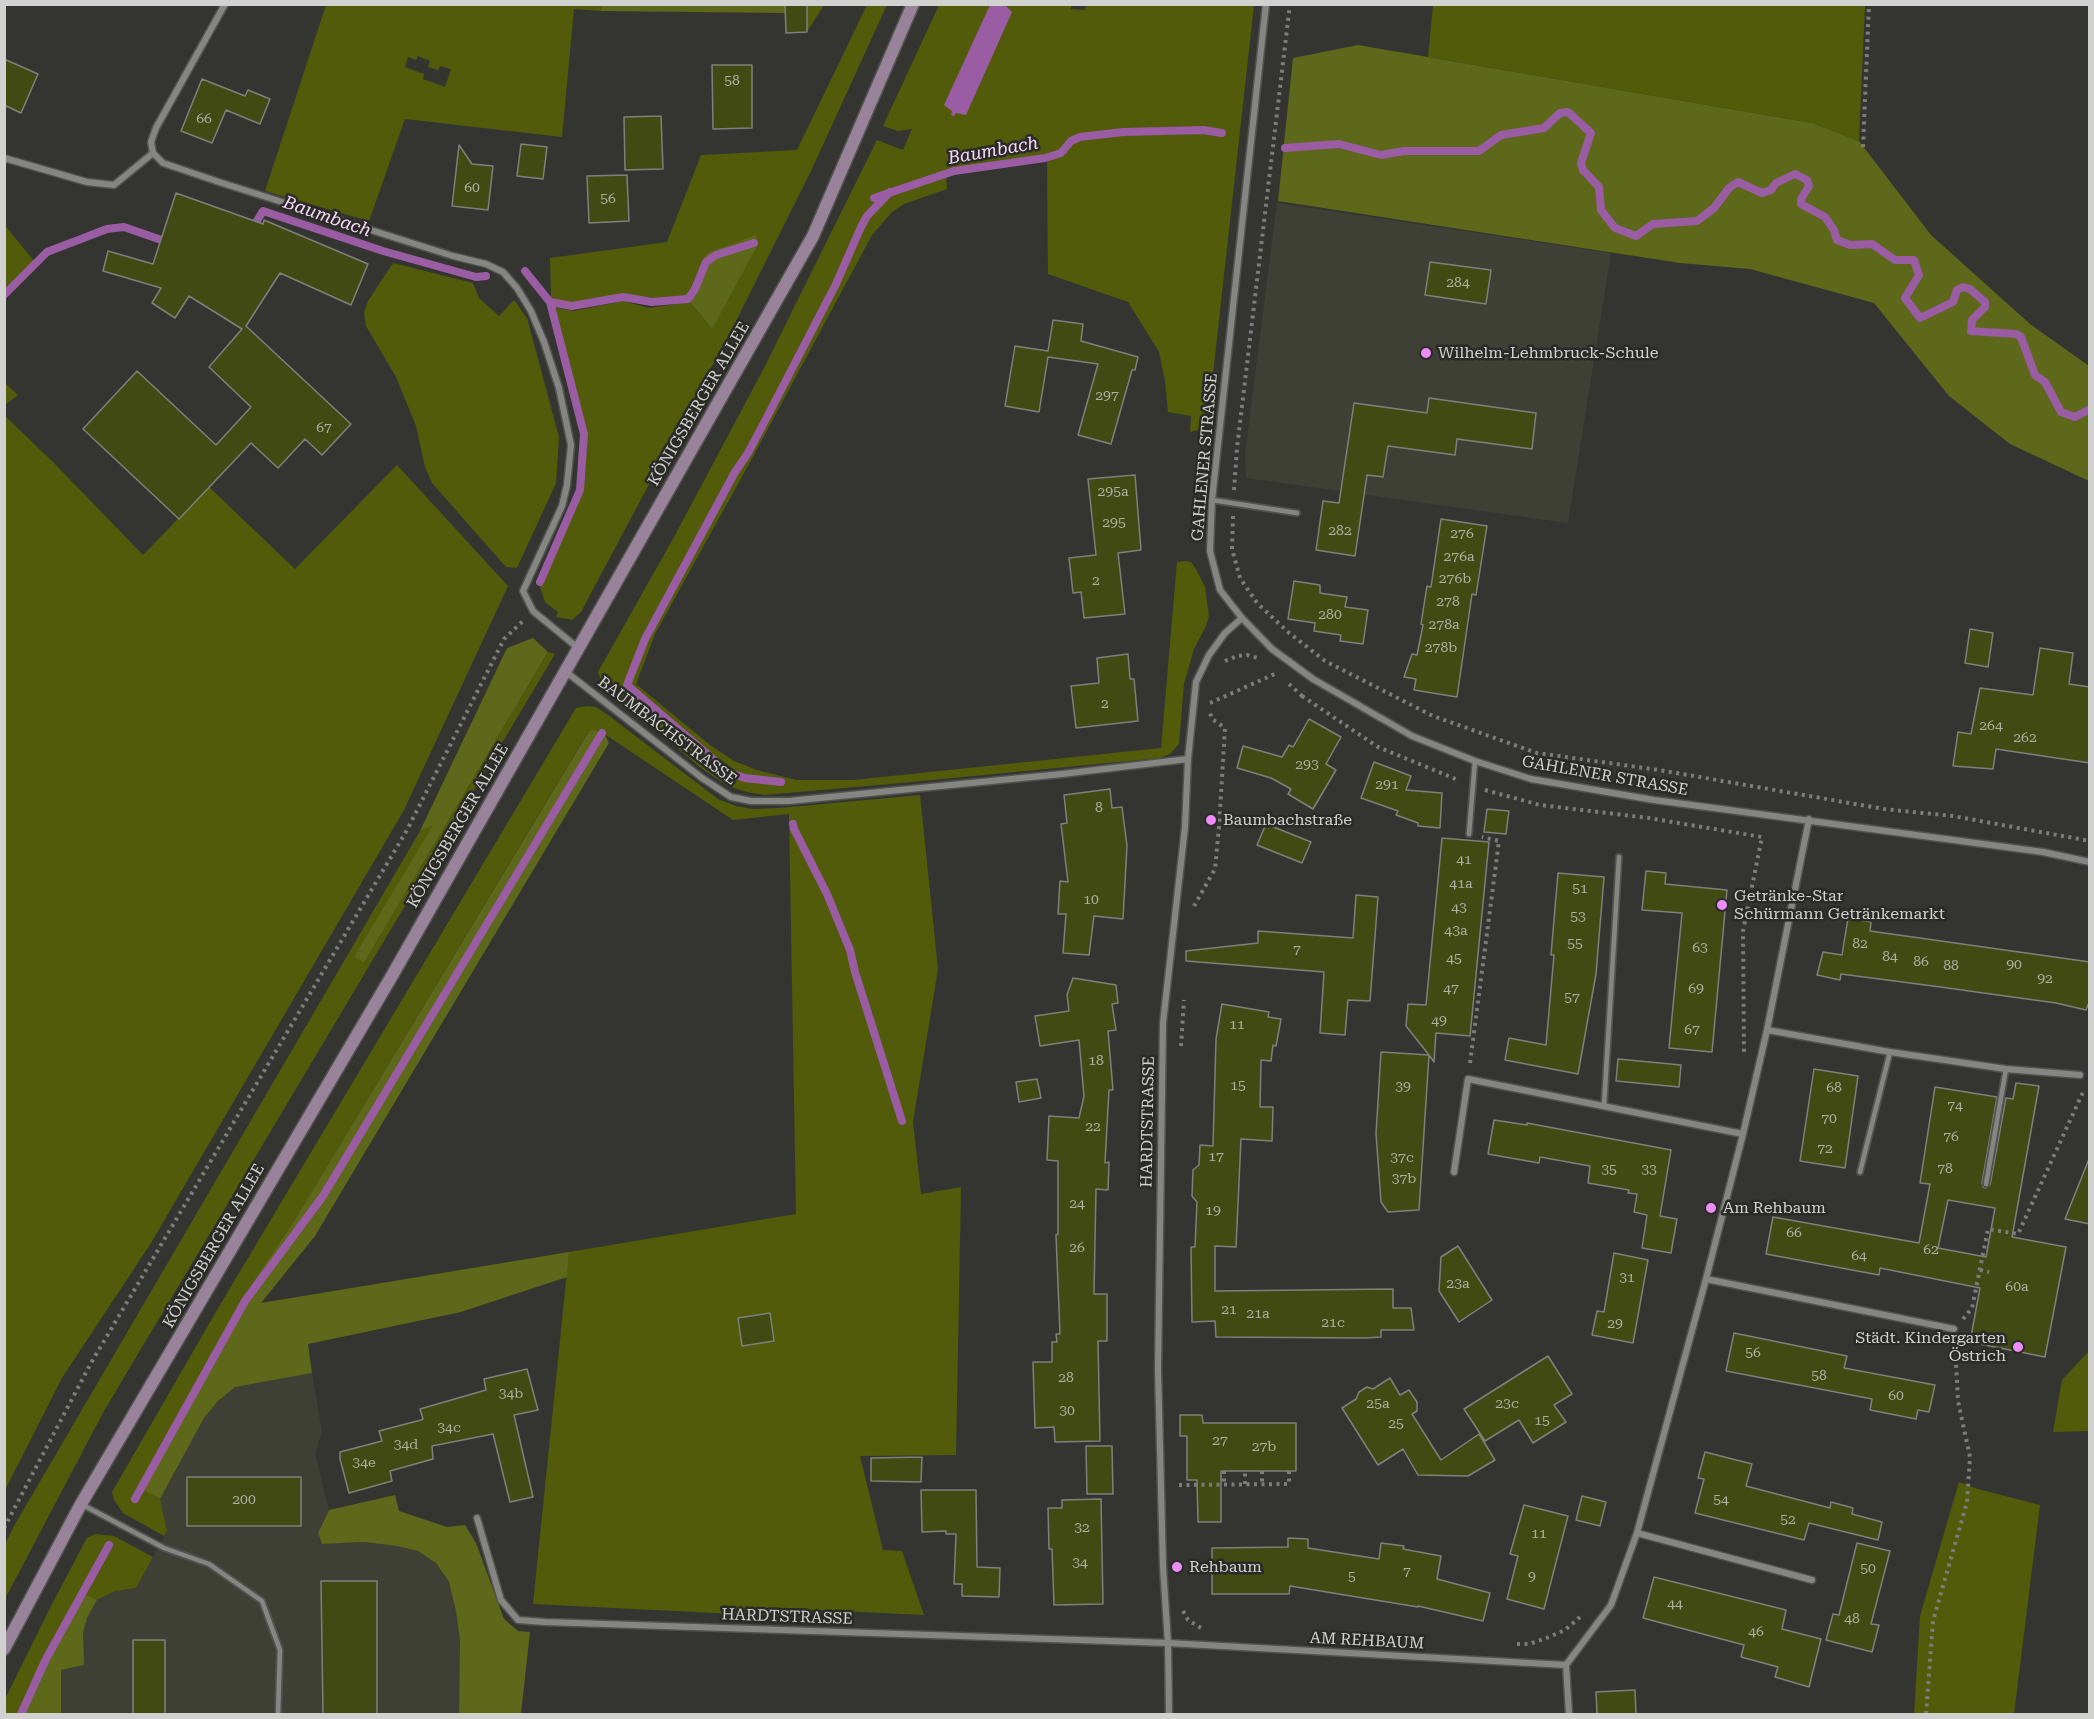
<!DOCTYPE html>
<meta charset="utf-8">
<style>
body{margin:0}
#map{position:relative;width:2094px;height:1719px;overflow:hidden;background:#343531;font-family:"Roboto Serif",serif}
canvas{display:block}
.frame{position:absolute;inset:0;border:6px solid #d1d1cf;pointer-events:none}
</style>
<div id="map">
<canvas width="2094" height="1719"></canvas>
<div class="frame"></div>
</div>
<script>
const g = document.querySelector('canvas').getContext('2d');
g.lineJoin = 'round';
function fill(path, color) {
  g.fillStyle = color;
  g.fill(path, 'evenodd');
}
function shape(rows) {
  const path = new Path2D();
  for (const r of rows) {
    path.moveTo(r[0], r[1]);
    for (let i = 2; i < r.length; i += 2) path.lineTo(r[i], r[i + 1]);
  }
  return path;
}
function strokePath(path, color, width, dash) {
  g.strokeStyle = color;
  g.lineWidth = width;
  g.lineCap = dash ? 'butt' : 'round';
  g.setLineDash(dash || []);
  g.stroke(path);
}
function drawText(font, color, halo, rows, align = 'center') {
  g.font = font + ' "Roboto Serif",serif';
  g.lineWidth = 5;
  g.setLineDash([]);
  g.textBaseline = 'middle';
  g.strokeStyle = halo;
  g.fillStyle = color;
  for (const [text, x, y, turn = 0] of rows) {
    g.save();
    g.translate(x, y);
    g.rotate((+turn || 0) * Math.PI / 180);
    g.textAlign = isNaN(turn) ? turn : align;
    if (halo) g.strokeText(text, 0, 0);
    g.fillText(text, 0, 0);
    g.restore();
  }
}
fill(shape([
 [1277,203,1611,253,1568,523,1246,478,1245,454],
 [312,1373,322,1432,315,1453,329,1510,318,1533,321,1544,364,1542,397,1546,418,1551,436,1563,449,1582,456,1610,461,1637,459,1714,61,1714,61,1670,83,1665,83,1633,87,1618,97,1600,115,1591,136,1588,167,1531,160,1499,204,1418,218,1401,235,1387]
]), '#3e4036');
fill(shape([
 [1071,4,1071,9,1085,10,1086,4,1254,5,1208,419,1205,425,1201,429,1190,432,1191,416,1168,412,1165,381,1159,352,1128,302,1048,274,1047,161,946,176,947,189,904,204,892,212,872,235,749,464,655,634,636,684,710,745,734,761,757,770,796,780,853,780,1161,748,1177,562,1185,561,1191,562,1196,569,1205,587,1209,616,1206,626,1194,649,1184,684,1179,744,1170,754,1160,758,901,783,764,795,747,792,728,786,701,768,609,690,602,683,598,672,674,537,764,368,877,140,903,150,912,129,898,131,883,126,939,5],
 [326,5,603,5,601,11,574,9,562,137,405,119,369,221,265,191],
 [418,56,430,61,428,67,438,70,440,66,451,69,445,87,423,79,424,74,405,67,408,57,416,60],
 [807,5,824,5,807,32],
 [867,5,887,5,811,171,736,321,581,612,572,620,556,617,558,612,545,602,540,587,582,490,586,434,552,307,574,311,623,301,649,308,690,302,712,329,707,253,686,297,651,298,622,294,572,304,551,299,550,258,667,242,701,155,797,150],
 [1433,5,1865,5,1859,141,1812,123,1428,57],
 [4,224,37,265,5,298,4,298],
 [393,263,473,283,479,298,499,316,514,300,527,318,559,437,556,483,517,568,506,567,432,483,425,467,416,426,396,377,366,326,364,312,368,301],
 [4,382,18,395,5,405,4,405],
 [4,415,53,462,143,555,209,487,295,569,397,465,508,586,404,810,151,1243,62,1378,5,1490],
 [548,652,555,654,104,1411,5,1599,5,1544,14,1526,420,831,434,824,355,957,364,963],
 [587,706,596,707,608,715,718,799,736,806,753,809,779,808,920,795,938,969,913,1122,921,1194,961,1187,956,1455,860,1456,883,1550,902,1551,924,1615,797,1609,797,1617,533,1604,569,1252,796,1214,789,814,733,820,600,731,588,732,294,1221,251,1285,240,1306,244,1306,143,1489,160,1499,167,1531,164,1536,123,1513,114,1500,112,1492,217,1310,576,708],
 [2089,1351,2089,1431,2053,1432,2062,1380],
 [1959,1482,1978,1489,2040,1505,2014,1714,1914,1714,1920,1616],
 [95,1534,114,1536,153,1557,136,1588,115,1591,97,1600,84,1595,48,1660,23,1714,5,1714,4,1701,52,1604,87,1538]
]), '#515b0a');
fill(shape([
 [603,4,785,5,785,13,601,11],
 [1358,45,1812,123,1859,141,1931,235,2030,324,2089,366,2089,481,2010,444,1949,396,1874,303,1750,269,1680,263,1278,201,1293,58],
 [756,235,756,248,712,329,686,297,707,253],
 [533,638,548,652,364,963,354,957,433,825,420,831,507,648],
 [594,730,605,734,609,743,315,1236,261,1303,569,1252,567,1277,461,1312,308,1344,312,1373,235,1387,218,1401,204,1418,160,1499,143,1490,244,1307,240,1307,251,1285,294,1221,589,731],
 [395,1495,399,1511,447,1527,465,1525,476,1543,504,1619,518,1631,530,1632,521,1714,459,1714,460,1640,456,1611,449,1582,436,1563,418,1551,397,1546,364,1542,322,1544,318,1533,329,1510],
 [84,1594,97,1600,87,1618,83,1633,84,1665,61,1670,61,1714,23,1714,48,1660]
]), '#5d681a');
fill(shape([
 [990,5,1005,5,1012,12,966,115,956,113,954,116,951,115,952,111,944,105]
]), '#9a5ca3');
strokePath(shape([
 [1285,148,1339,144,1381,155,1404,151,1479,151,1501,135,1544,128,1560,113,1568,112,1591,133,1581,163,1583,170,1599,187,1601,210,1615,228,1636,236,1653,224,1697,221,1714,208,1729,188,1738,182,1762,193,1771,190,1776,183,1795,174,1807,180,1809,186,1801,199,1801,204,1825,217,1834,230,1837,240,1850,245,1872,244,1895,260,1914,260,1919,275,1905,298,1920,318,1953,302,1957,290,1963,287,1970,289,1985,302,1985,307,1972,320,1971,331,2016,334,2021,337,2035,375,2045,382,2061,412,2075,417,2090,409],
 [874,198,954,171,1045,158,1061,153,1071,141,1080,137,1123,132,1203,130,1222,133],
 [252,229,263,211,383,251,476,277,486,276],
 [525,271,550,302,572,306,623,297,652,302,688,299,695,289,706,262,716,255,754,243],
 [4,295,47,252,107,229,124,227,170,243],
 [540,582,580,490,584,434,550,302],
 [781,782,745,778,728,772,627,685,645,639,735,472,748,453,766,419,836,284,861,227,867,216,890,192],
 [793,824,794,829,827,894,850,950,855,972,902,1121],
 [135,1499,245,1301,323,1196,602,733],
 [21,1714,46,1659,109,1545]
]), '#9a5ca3', 8);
const building = shape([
 [785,4,807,4,807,32,786,33,785,4],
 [4,59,38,74,21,113,4,105,4,59],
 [712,65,752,65,752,128,713,129,712,65],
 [202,79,245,96,248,90,270,99,260,124,226,110,212,143,181,131,202,79],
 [661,116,663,169,625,170,624,117,661,116],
 [521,144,547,147,543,179,517,176,521,144],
 [459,145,472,164,493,166,488,210,452,206,459,145],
 [627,175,629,221,589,223,587,176,627,175],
 [176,193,263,224,264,220,368,264,351,305,280,273,246,326,351,424,322,455,305,439,278,468,251,443,179,519,83,429,137,371,216,445,251,407,209,367,242,329,189,296,175,318,152,303,161,288,103,271,108,251,153,264,176,193],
 [1430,262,1491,270,1486,304,1425,295,1430,262],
 [1053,320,1083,324,1081,341,1138,357,1135,370,1132,370,1111,444,1078,435,1098,364,1048,357,1039,412,1005,406,1015,346,1048,351,1053,320],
 [1429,398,1536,413,1532,449,1457,439,1455,455,1388,446,1383,477,1367,475,1355,556,1316,550,1323,501,1339,503,1354,403,1427,413,1429,398],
 [1135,475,1141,550,1118,553,1125,614,1084,618,1081,592,1073,593,1069,558,1096,555,1088,479,1135,475],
 [1441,519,1487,526,1476,595,1472,594,1457,697,1414,690,1416,679,1404,677,1412,654,1417,655,1423,625,1421,624,1427,586,1431,587,1441,519],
 [1294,581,1320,585,1320,593,1347,597,1345,607,1368,610,1363,644,1340,641,1341,635,1314,631,1315,623,1288,619,1294,581],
 [1970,629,1993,633,1988,667,1965,663,1970,629],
 [2040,648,2073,653,2069,684,2090,687,2090,763,1996,749,1993,769,1953,766,1958,732,1971,734,1980,688,2033,695,2040,648],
 [1128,654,1130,679,1134,679,1138,721,1076,728,1071,686,1099,683,1097,658,1128,654],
 [1309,719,1341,737,1326,764,1336,770,1313,809,1288,794,1291,789,1271,778,1237,768,1243,746,1282,757,1289,745,1293,747,1309,719],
 [1374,762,1411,776,1406,790,1442,793,1440,828,1418,826,1418,823,1396,815,1398,811,1361,798,1374,762],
 [1110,789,1112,808,1122,807,1127,846,1123,919,1094,916,1089,955,1063,953,1066,914,1058,914,1060,881,1068,882,1061,824,1067,823,1064,795,1110,789],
 [1487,809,1509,811,1506,834,1484,832,1487,809],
 [1266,824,1311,842,1302,863,1257,845,1266,824],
 [1442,838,1489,842,1470,1036,1436,1033,1434,1062,1429,1055,1419,1210,1388,1212,1381,1202,1376,1134,1381,1052,1429,1055,1406,1026,1408,1004,1426,1005,1442,838],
 [1646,871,1666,873,1665,884,1727,890,1712,1052,1669,1048,1682,913,1642,910,1646,871],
 [1558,873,1604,877,1596,974,1578,1074,1505,1060,1509,1038,1546,1045,1554,955,1551,955,1558,873],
 [1356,895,1378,897,1370,1001,1348,1000,1345,1035,1320,1033,1324,972,1186,961,1186,951,1258,943,1258,931,1353,938,1356,895],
 [1848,918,1871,922,1870,931,2090,962,2090,1000,2086,1010,2056,1003,1933,986,1841,974,1840,980,1817,975,1823,952,1842,955,1848,918],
 [1073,978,1116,985,1118,1003,1112,1004,1116,1030,1108,1031,1113,1090,1109,1090,1105,1163,1109,1162,1108,1190,1096,1189,1094,1294,1107,1294,1107,1341,1098,1341,1100,1441,1055,1442,1054,1427,1035,1428,1033,1362,1052,1362,1052,1342,1057,1342,1056,1334,1060,1334,1056,1235,1058,1234,1058,1161,1047,1160,1049,1116,1079,1118,1084,1096,1079,1040,1040,1046,1035,1016,1069,1011,1067,995,1073,978],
 [1222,1004,1269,1012,1268,1017,1281,1019,1276,1046,1273,1045,1271,1061,1261,1060,1260,1107,1273,1107,1272,1141,1241,1139,1236,1247,1215,1246,1215,1291,1393,1289,1393,1308,1411,1308,1414,1330,1381,1330,1381,1337,1365,1338,1216,1337,1215,1321,1192,1322,1191,1247,1195,1247,1197,1202,1192,1196,1193,1170,1199,1165,1200,1145,1213,1146,1216,1039,1222,1004],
 [1618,1059,1681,1065,1679,1087,1616,1081,1618,1059],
 [1814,1069,1858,1076,1845,1168,1800,1161,1814,1069],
 [1037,1079,1041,1098,1019,1102,1016,1082,1037,1079],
 [2016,1083,2039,1086,2012,1237,2066,1247,2045,1357,1970,1342,1980,1288,1880,1268,1879,1275,1766,1254,1773,1217,1919,1243,1930,1184,1920,1183,1935,1087,1997,1097,1982,1183,1983,1187,1986,1188,1990,1185,2006,1098,2013,1099,2016,1083],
 [1948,1200,1995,1208,1986,1257,1938,1248,1948,1200],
 [1494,1120,1527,1125,1527,1123,1671,1150,1660,1216,1677,1219,1671,1253,1642,1248,1647,1215,1634,1212,1637,1194,1628,1193,1629,1190,1588,1183,1590,1166,1540,1157,1539,1163,1488,1154,1494,1120],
 [2089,1159,2090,1160,2090,1224,2065,1219,2089,1159],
 [1458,1246,1492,1300,1459,1322,1439,1291,1441,1257,1458,1246],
 [1614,1253,1648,1260,1633,1343,1592,1335,1597,1311,1604,1312,1614,1253],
 [770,1313,774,1341,742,1346,738,1318,770,1313],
 [1734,1333,1847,1356,1844,1368,1935,1385,1929,1412,1918,1410,1916,1419,1870,1410,1872,1399,1726,1371,1734,1333],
 [1548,1356,1572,1394,1554,1405,1566,1422,1533,1443,1519,1420,1485,1441,1464,1409,1548,1356],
 [527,1369,538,1410,514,1415,533,1497,510,1502,493,1434,432,1446,433,1459,390,1471,392,1481,349,1493,340,1459,340,1452,382,1441,379,1431,421,1420,423,1419,420,1409,486,1390,484,1379,527,1369],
 [1390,1378,1400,1395,1409,1390,1417,1402,1417,1411,1412,1414,1441,1460,1479,1434,1495,1460,1468,1476,1418,1475,1403,1449,1378,1465,1342,1408,1356,1399,1359,1392,1367,1387,1373,1389,1390,1378],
 [1180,1415,1202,1415,1203,1423,1296,1423,1296,1471,1221,1471,1221,1522,1198,1522,1197,1480,1187,1480,1187,1436,1180,1436,1180,1415],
 [1086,1446,1112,1446,1113,1494,1087,1494,1086,1446],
 [1705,1452,1752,1464,1746,1486,1830,1508,1831,1502,1853,1508,1852,1514,1882,1522,1878,1540,1809,1523,1804,1540,1695,1513,1704,1479,1698,1478,1705,1452],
 [922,1457,921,1482,871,1481,871,1458,922,1457],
 [187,1477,301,1477,301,1526,187,1526,187,1477],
 [921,1490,976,1490,977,1567,1000,1568,999,1597,962,1596,962,1584,954,1584,956,1534,946,1534,946,1531,922,1532,921,1490],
 [1582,1496,1606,1502,1600,1526,1576,1520,1582,1496],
 [1101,1499,1103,1604,1054,1605,1052,1549,1049,1549,1048,1508,1062,1508,1062,1500,1101,1499],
 [1524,1505,1568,1516,1544,1609,1507,1599,1518,1556,1510,1554,1524,1505],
 [1288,1538,1308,1539,1308,1548,1379,1559,1381,1543,1404,1546,1403,1549,1441,1556,1437,1579,1490,1593,1483,1621,1418,1606,1418,1607,1290,1586,1289,1594,1212,1594,1212,1548,1288,1547,1288,1538],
 [1857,1543,1890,1551,1871,1624,1879,1625,1872,1652,1826,1640,1833,1614,1839,1615,1857,1543],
 [1654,1577,1786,1610,1782,1629,1821,1639,1809,1687,1775,1677,1778,1667,1741,1657,1744,1645,1643,1618,1654,1577],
 [321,1581,377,1581,377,1714,323,1714,321,1581],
 [133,1640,165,1640,165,1714,133,1714,133,1640],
 [1635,1690,1636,1714,1597,1714,1596,1692,1635,1690]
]);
fill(building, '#424a14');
strokePath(building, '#7f807c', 1.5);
const lane = shape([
 [1212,500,1297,513],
 [1469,834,1475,761],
 [1604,1106,1619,857],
 [1860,1172,1890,1052],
 [1986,1184,2006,1069],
 [81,1504,164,1548,209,1564,262,1601,280,1650,278,1714]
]);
const street = shape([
 [1266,4,1212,500,1210,551,1220,590,1242,618,1272,649,1313,679,1412,736,1475,761,1531,779,1654,800,2043,852,2090,862],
 [153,153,151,142,156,128,225,4],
 [4,158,87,182,114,185,153,153,163,163,219,182,453,256,486,264,503,272,517,288,531,311,544,342,559,388,571,445,567,485,562,506,523,591,533,611,578,648],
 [565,671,702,778,731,797,751,801,789,801,1062,774,1188,759],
 [1767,1030,1890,1052,2006,1069,2080,1075],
 [1454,1172,1468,1079,1743,1134],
 [1706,1279,1954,1329],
 [477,1518,501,1600,518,1620,545,1622,1168,1643,1566,1665,1611,1605,1637,1533,1706,1279,1743,1134,1767,1030,1809,819],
 [1637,1533,1812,1580],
 [1566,1665,1569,1714],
 [1169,1714,1168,1643,1163,1567,1158,1369,1163,1023,1185,827,1188,759,1196,682,1209,655,1225,633,1242,618]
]);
const secondary = shape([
 [4,1649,81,1504,393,974,813,236,913,4]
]);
strokePath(lane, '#525350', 8);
strokePath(street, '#525350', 9);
strokePath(secondary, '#525350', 15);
strokePath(shape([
 [1863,147,1869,4],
 [1234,490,1237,448,1290,4],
 [1233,516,1232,549,1240,578,1257,603,1288,632,1325,661,1433,716,1537,753,1659,770,1884,809,1953,816,2090,841],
 [1225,661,1237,656,1247,655,1258,658],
 [1289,684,1302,696,1305,692],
 [1302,696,1378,747,1458,780],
 [1210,703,1277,673],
 [1485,790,1540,805,1649,818,1762,837,1743,931,1744,1053],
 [1194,906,1215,869,1219,827,1225,728,1212,719,1210,713],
 [1181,1046,1184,1000],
 [1470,1063,1499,841,1482,837],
 [1980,1270,1989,1272],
 [1963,1319,1972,1308,1988,1229,2018,1234,2084,1090],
 [1224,1471,1224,1484],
 [1262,1471,1262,1484],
 [1245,1484,1245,1471],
 [1179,1485,1289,1484,1289,1471],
 [4,1528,91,1363,407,830,504,639,523,621],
 [1183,1611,1188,1620,1201,1628],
 [1517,1644,1529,1644,1549,1637,1565,1630,1580,1617],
 [1926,1714,1933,1621,1967,1502,1970,1457,1958,1401,1955,1344]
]), '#7c7d7a', 4, [3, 4.5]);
strokePath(lane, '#858681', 4.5);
strokePath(street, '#858681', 6);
strokePath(secondary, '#99839a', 12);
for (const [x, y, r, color] of [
 [1426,353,6,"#ed8cfa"],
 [1211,820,6,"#ed8cfa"],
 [1722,905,6,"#ed8cfa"],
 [1711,1208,6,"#ed8cfa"],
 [2018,1347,6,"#ed8cfa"],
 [1177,1567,6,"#ed8cfa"]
]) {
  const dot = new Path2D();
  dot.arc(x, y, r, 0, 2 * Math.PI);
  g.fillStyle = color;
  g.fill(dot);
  strokePath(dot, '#2a2b27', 2);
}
drawText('14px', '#adafa0', null, [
 ["58",732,81],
 ["66",204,119],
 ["60",472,188],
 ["56",608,199],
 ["284",1458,283],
 ["297",1107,396],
 ["67",324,428],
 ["295a",1113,492],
 ["295",1114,523],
 ["282",1340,531],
 ["276",1462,534],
 ["276a",1459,557],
 ["276b",1455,579],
 ["2",1096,581],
 ["278",1448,602],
 ["280",1330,615],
 ["278a",1444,625],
 ["278b",1441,648],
 ["2",1105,704],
 ["264",1991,726],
 ["262",2025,738],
 ["293",1307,765],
 ["291",1387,785],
 ["8",1099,808],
 ["41",1464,860],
 ["41a",1461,884],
 ["51",1580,889],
 ["10",1091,900],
 ["43",1459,908],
 ["53",1578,917],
 ["43a",1456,931],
 ["55",1575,944],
 ["82",1860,944],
 ["63",1700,948],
 ["7",1297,950],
 ["84",1890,957],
 ["45",1454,959],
 ["86",1921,962],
 ["90",2014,965],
 ["88",1951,966],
 ["92",2045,979],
 ["47",1451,989],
 ["69",1696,989],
 ["57",1572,998],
 ["49",1439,1021],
 ["11",1237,1025],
 ["67",1692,1030],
 ["18",1096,1061],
 ["15",1238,1086],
 ["39",1403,1087],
 ["68",1834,1088],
 ["74",1955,1106],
 ["70",1829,1119],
 ["22",1093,1127],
 ["76",1951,1137],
 ["72",1825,1149],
 ["17",1216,1157],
 ["37c",1402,1158],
 ["78",1945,1169],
 ["35",1609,1170],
 ["33",1649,1170],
 ["37b",1404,1179],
 ["24",1077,1204],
 ["19",1213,1211],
 ["66",1794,1233],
 ["26",1077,1248],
 ["62",1931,1250],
 ["64",1859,1256],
 ["31",1627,1278],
 ["23a",1458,1284],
 ["60a",2017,1287],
 ["21",1229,1310],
 ["21a",1258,1314],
 ["21c",1333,1323],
 ["29",1615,1324],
 ["56",1753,1353],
 ["58",1819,1376],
 ["28",1066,1378],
 ["34b",511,1394],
 ["60",1896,1396],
 ["25a",1378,1404],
 ["23c",1507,1404],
 ["30",1067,1411],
 ["15",1542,1421],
 ["25",1396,1424],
 ["34c",449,1428],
 ["27",1220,1441],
 ["34d",406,1445],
 ["27b",1264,1447],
 ["34e",364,1463],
 ["200",244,1500],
 ["54",1721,1500],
 ["52",1788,1520],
 ["32",1082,1528],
 ["11",1539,1534],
 ["34",1080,1563],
 ["50",1868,1569],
 ["7",1407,1572],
 ["5",1352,1577],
 ["9",1532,1577],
 ["44",1675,1604],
 ["48",1852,1619],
 ["46",1756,1632]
]);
drawText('16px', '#d1d1cf', '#2a2b27', [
 ["Wilhelm-Lehmbruck-Schule",1438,353],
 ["Baumbachstraße",1223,820],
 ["Getränke-Star",1734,896],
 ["Schürmann Getränkemarkt",1734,914],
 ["Am Rehbaum",1723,1208],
 ["Städt. Kindergarten",2006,1338,"right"],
 ["Östrich",2006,1356,"right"],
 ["Rehbaum",1189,1567]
], 'left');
drawText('16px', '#d1d1cf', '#2a2b27', [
 ["KÖNIGSBERGER ALLEE",699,404,-60],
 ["GAHLENER STRASSE",1205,457,-85],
 ["BAUMBACHSTRASSE",667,731,37],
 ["GAHLENER STRASSE",1605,776,10],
 ["KÖNIGSBERGER ALLEE",458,826,-60],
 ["HARDTSTRASSE",1148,1122,-89],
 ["KÖNIGSBERGER ALLEE",214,1246,-60],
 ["HARDTSTRASSE",787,1617,2],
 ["AM REHBAUM",1367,1641,3]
]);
drawText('italic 18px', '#f9d7fd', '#2a2b27', [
 ["Baumbach",993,151,-10],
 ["Baumbach",327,217,19]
]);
</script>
